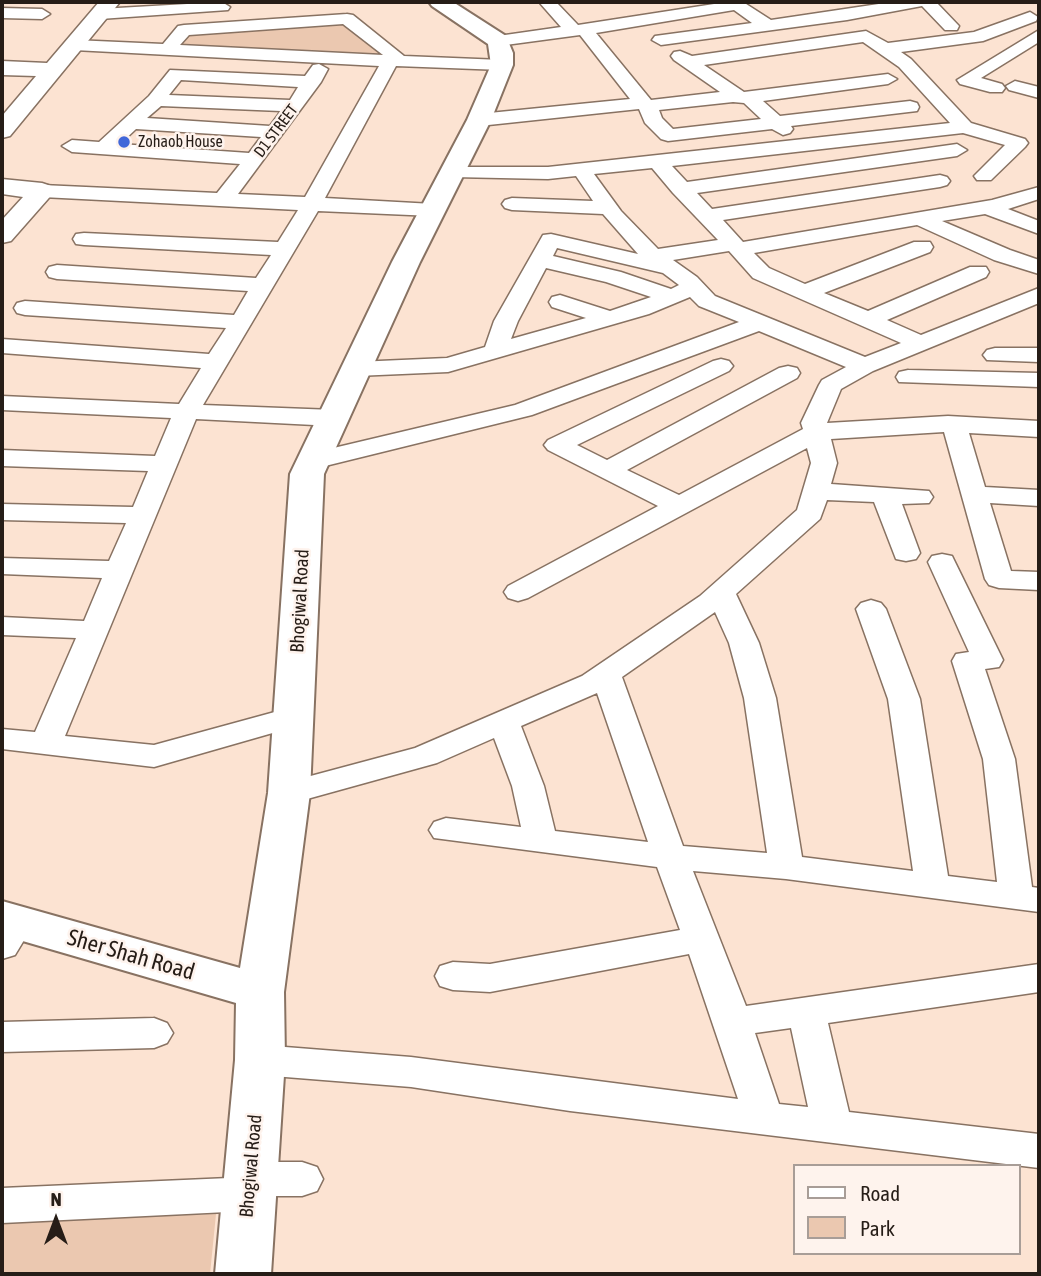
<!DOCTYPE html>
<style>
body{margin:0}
#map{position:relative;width:1041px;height:1276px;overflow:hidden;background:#fce3d2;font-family:"Asap Condensed",sans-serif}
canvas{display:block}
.frame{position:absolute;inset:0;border:4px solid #261d17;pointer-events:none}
.legend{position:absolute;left:793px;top:1164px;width:228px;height:91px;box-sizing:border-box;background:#fef3ed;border:2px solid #a89d97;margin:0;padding:9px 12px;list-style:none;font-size:21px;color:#261d17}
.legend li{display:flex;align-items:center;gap:14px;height:35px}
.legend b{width:35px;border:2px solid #a89d97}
.north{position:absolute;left:21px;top:1185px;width:70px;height:70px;-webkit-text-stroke:5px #fef3ed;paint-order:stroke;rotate:0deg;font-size:19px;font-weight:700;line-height:28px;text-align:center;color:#261d17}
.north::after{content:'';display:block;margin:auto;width:24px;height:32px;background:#261d17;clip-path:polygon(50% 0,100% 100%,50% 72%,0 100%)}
</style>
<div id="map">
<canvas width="1041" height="1276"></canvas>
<div class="frame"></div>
<ul class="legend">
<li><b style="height:9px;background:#fff"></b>Road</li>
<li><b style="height:19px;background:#ebc8b0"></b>Park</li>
</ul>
<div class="north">N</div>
</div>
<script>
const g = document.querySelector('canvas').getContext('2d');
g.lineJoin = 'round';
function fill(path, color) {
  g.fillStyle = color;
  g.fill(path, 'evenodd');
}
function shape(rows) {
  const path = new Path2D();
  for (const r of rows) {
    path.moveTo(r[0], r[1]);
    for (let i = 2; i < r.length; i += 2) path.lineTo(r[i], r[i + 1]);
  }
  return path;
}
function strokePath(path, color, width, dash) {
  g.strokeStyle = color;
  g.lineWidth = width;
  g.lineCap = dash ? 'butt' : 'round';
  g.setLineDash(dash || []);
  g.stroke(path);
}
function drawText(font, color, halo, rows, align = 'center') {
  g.font = font + ' "Asap Condensed",sans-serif';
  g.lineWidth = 5;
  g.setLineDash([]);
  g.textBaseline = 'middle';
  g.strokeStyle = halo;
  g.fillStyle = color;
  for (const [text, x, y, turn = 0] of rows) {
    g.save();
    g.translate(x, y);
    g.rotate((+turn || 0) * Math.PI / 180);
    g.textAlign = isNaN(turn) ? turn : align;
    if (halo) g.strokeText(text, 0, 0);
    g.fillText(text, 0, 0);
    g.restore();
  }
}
fill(shape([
 [339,22,388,57,180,47,191,32],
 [216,1214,210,1274,2,1274,2,1221]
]), '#ebc8b0');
const minor = shape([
 [222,2,230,7,228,10,100,19,92,14,100,9,222,2],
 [539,2,556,2,578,25,727,2,743,2,771,20,892,2,936,2,959,26,957,30,945,30,922,6,847,20,661,45,652,40,655,36,752,23,734,10,596,33,651,100,720,92,674,60,671,56,674,52,680,51,692,56,866,31,888,43,974,32,1030,12,1038,17,1036,21,983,41,901,52,911,59,971,123,1025,139,1028,143,1025,147,991,180,977,180,974,176,1005,145,963,133,672,166,687,182,957,144,967,150,957,156,697,193,712,209,940,175,947,177,950,181,947,185,940,187,723,220,743,242,992,200,1039,187,1039,199,1008,209,1039,221,1039,234,985,214,942,221,1010,250,1039,260,1039,274,994,260,917,225,754,253,769,268,805,284,914,242,930,242,933,247,930,252,824,293,868,311,970,267,986,267,989,272,986,277,887,320,921,335,1039,288,1039,303,873,371,841,389,827,423,948,416,1039,421,1039,437,969,433,985,487,1039,490,1039,506,990,503,1011,571,1039,572,1039,590,999,588,989,585,985,579,944,432,831,439,837,463,831,484,929,491,933,497,929,503,902,504,920,553,916,559,906,561,896,559,874,502,827,500,820,519,736,594,759,643,776,698,802,857,913,871,888,699,856,609,861,603,871,600,881,603,886,609,920,699,948,876,997,882,983,759,952,661,956,654,969,652,928,562,932,556,942,554,952,556,1003,660,999,667,985,669,1015,759,1032,887,1039,888,1039,912,786,879,693,871,746,1006,1039,964,1039,992,828,1023,849,1112,1039,1134,1039,1168,570,1111,411,1087,260,1075,246,1071,241,1060,246,1049,260,1045,411,1057,738,1099,689,954,490,992,453,990,440,986,435,976,440,966,453,962,490,964,680,930,657,867,434,838,429,830,434,822,446,818,521,827,512,786,494,738,437,763,289,804,277,801,272,793,277,785,415,748,582,676,700,596,797,510,811,463,807,448,528,598,518,601,508,598,504,592,508,586,658,506,548,450,544,445,548,440,713,361,721,359,729,361,733,366,729,371,577,445,607,460,779,368,788,366,797,368,800,373,797,378,627,470,679,495,803,429,801,423,819,385,822,380,846,367,759,331,532,415,313,469,304,467,300,461,304,455,515,405,739,322,699,306,690,297,649,314,448,372,356,376,347,374,344,369,347,364,356,362,447,358,485,347,494,321,543,235,551,234,638,254,603,214,512,210,505,208,502,204,505,200,512,198,593,201,576,176,548,179,453,177,446,175,443,171,446,167,548,167,950,123,899,67,863,42,704,65,744,92,888,74,897,79,888,84,763,101,780,116,910,101,917,103,919,107,917,111,791,126,793,129,790,133,783,135,772,129,668,141,661,139,645,123,639,109,479,126,472,124,470,120,479,114,630,99,580,35,498,46,492,45,489,41,498,36,561,27,539,2],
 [733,102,744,103,761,119,673,129,662,118,659,110,733,102],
 [652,168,673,193,718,240,658,249,621,211,594,174,652,168],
 [557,248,663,273,679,285,671,289,621,272,553,256,557,248],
 [729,251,753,278,901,343,865,357,715,296,697,277,673,260,729,251],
 [546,268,606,282,651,297,610,311,560,295,552,297,549,302,552,307,586,318,511,339,518,321,546,268],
 [715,612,729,643,744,698,767,853,683,846,622,677,715,612],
 [597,693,648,842,555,831,544,786,521,726,597,693],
 [791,1028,808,1107,779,1104,755,1033,791,1028],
 [2,8,42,9,50,14,42,19,2,18,2,8],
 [347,14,353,15,404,56,502,60,511,65,502,70,396,66,325,198,433,204,440,206,443,210,440,214,433,216,318,211,203,405,334,410,343,413,347,418,343,423,334,426,196,419,65,736,154,745,293,707,304,710,309,717,304,724,154,767,2,749,2,729,35,732,76,638,2,635,2,617,84,621,102,578,2,574,2,558,109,561,126,523,2,520,2,504,133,507,148,471,2,466,2,450,155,456,171,418,2,410,2,396,179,404,201,368,2,353,2,339,209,354,226,328,25,315,17,313,14,308,17,303,25,301,234,315,248,291,57,279,49,277,46,272,49,267,57,265,256,278,271,255,84,245,76,244,73,239,76,234,84,233,278,242,298,210,42,197,35,195,32,191,35,187,42,185,217,193,240,164,72,152,62,146,72,140,99,142,149,96,170,70,305,76,313,65,319,64,328,69,321,82,238,194,305,197,379,66,74,50,65,45,74,40,163,44,178,26,184,25,347,14],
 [343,24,383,55,180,45,189,35,343,24],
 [181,80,298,87,290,100,169,95,181,80],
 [161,106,281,111,270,126,147,118,161,106],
 [136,129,261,137,249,153,120,144,136,129],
 [1039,30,1039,42,981,78,1002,84,1005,88,1002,92,990,92,960,84,957,80,1039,30],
 [1015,81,1039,87,1039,98,1009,90,1006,86,1015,81],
 [995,348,1039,348,1039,362,987,360,983,355,987,350,995,348],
 [908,370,1039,373,1039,387,899,382,896,377,899,372,908,370],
 [17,909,30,913,35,922,15,955,2,959,2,917,4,913,17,909],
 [154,1018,167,1023,173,1033,167,1043,154,1048,2,1052,2,1022,154,1018],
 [249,1162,302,1162,317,1167,323,1179,317,1191,302,1196,268,1196,263,1206,248,1211,2,1223,2,1188,229,1178,234,1167,249,1162]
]);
const tertiary = shape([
 [99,2,120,2,10,136,2,138,2,116,36,76,2,75,2,61,47,63,99,2],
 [2,179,42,183,51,186,55,191,11,241,2,243,2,220,23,197,2,194,2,179]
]);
const secondary = shape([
 [429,2,453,2,506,36,513,53,513,65,491,120,420,262,324,474,310,793,284,992,285,1060,271,1274,215,1274,235,1060,236,1003,2,935,2,901,240,968,268,793,290,474,392,262,467,120,491,65,488,44,432,6,429,2]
]);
strokePath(minor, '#887262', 3);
strokePath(tertiary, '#887262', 3);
strokePath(secondary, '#887262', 4);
fill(minor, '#fff');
fill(tertiary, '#fff');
fill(secondary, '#fff');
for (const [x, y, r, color] of [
 [124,142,7,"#4167d9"]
]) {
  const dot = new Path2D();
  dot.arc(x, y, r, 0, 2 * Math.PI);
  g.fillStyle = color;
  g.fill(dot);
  strokePath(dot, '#fef3ed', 2.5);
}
drawText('16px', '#261d17', '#fef3ed', [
 ["D1 STREET",276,131,-53]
]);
drawText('16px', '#261d17', '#fef3ed', [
 ["Zohaob House",138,142]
], 'left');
drawText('19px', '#261d17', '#fef3ed', [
 ["Bhogiwal Road",300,601,-87],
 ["Bhogiwal Road",251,1166,-85]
]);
drawText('23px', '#261d17', '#fef3ed', [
 ["Sher Shah Road",131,955,16]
]);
</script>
